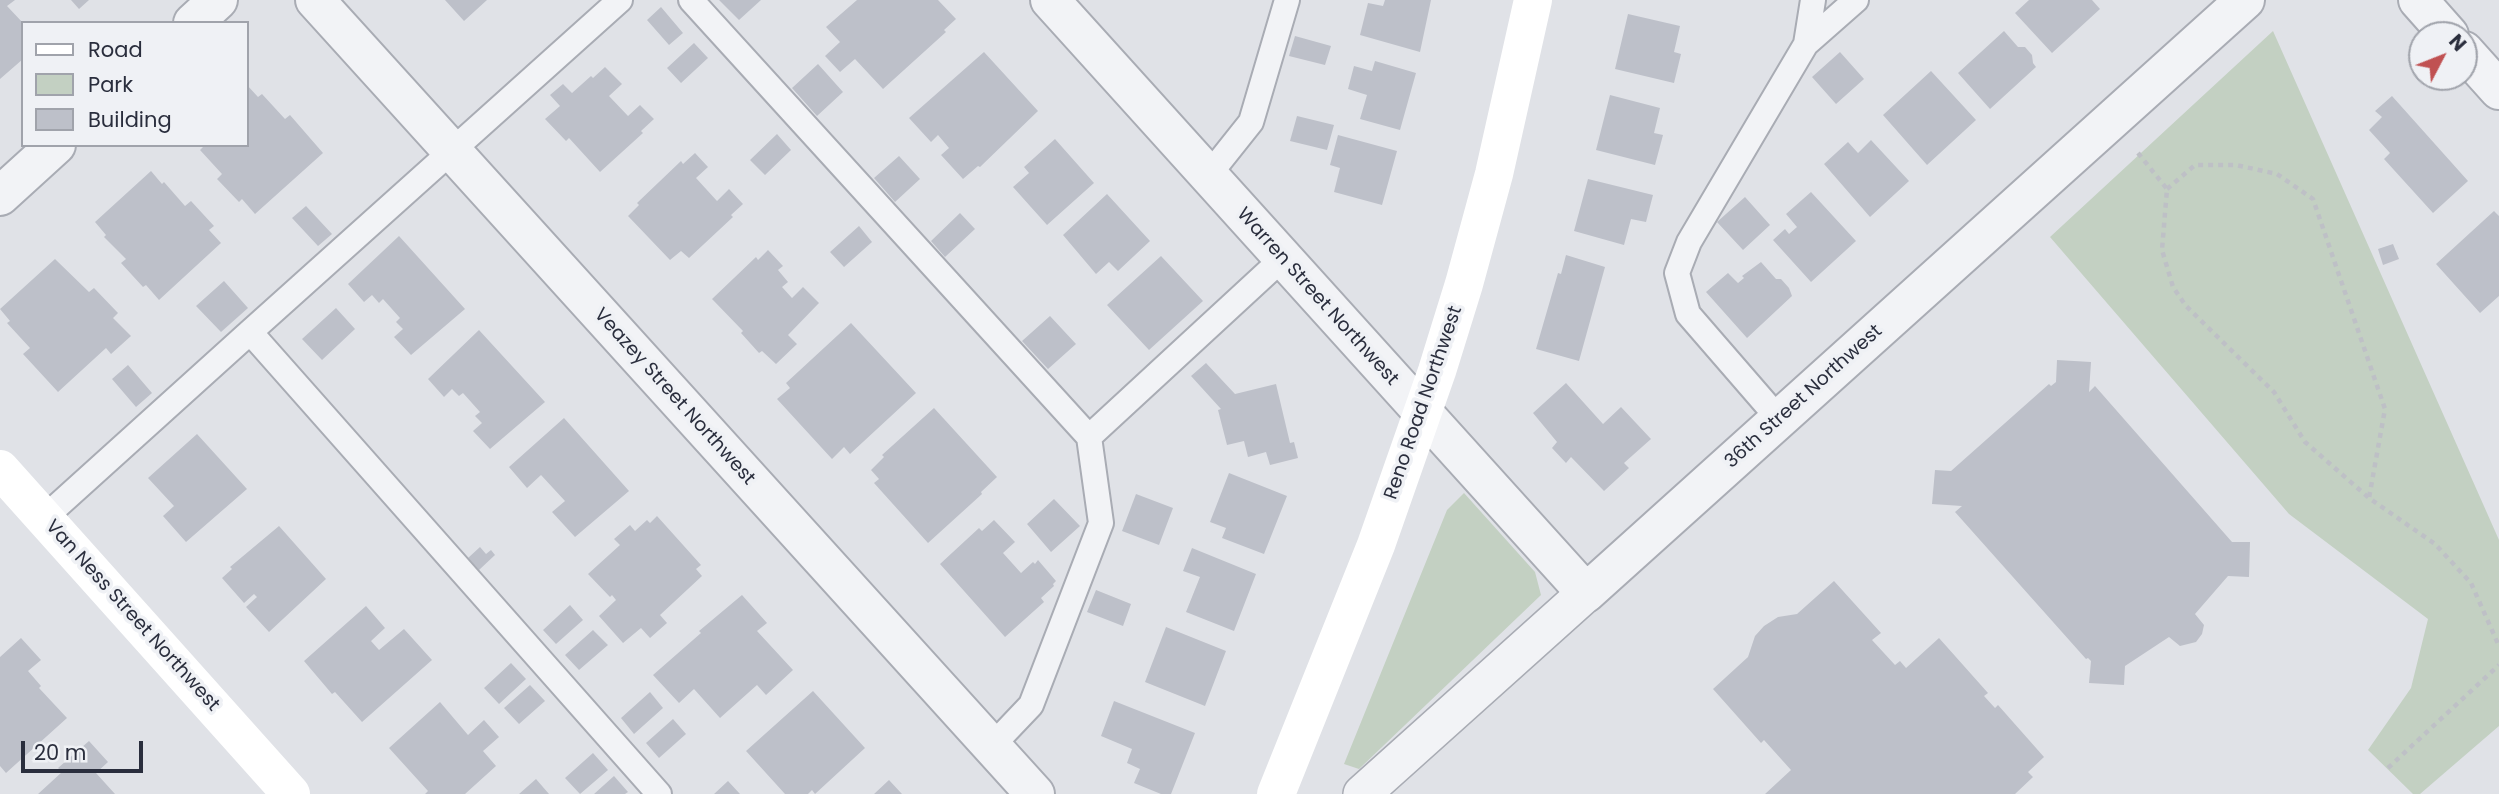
<!DOCTYPE html>
<style>
body{margin:0}
#map{position:relative;width:2499px;height:794px;overflow:hidden;background:#e0e2e7;font-family:Poppins,sans-serif}
canvas{display:block}
.legend{position:absolute;left:21px;top:21px;width:228px;height:126px;box-sizing:border-box;background:#eff1f5;border:2px solid #a0a3ab;margin:0;padding:9px 12px;list-style:none;font-size:21px;color:#2a2e3d}
.legend li{display:flex;align-items:center;gap:14px;height:35px}
.legend b{width:35px;border:2px solid #a0a3ab}
.north{position:absolute;left:2408px;top:21px;width:70px;height:70px;box-sizing:border-box;background:#eff1f5;border:2px solid #a0a3ab;border-radius:50%;rotate:48deg;font-size:19px;font-weight:700;line-height:28px;text-align:center;color:#2a2e3d}
.north::after{content:'';display:block;margin:auto;width:24px;height:32px;background:#c05152;clip-path:polygon(50% 0,100% 100%,50% 72%,0 100%)}
.scale{position:absolute;left:21px;top:741px;width:122px;height:32px;box-sizing:border-box;border:4px solid #2a2e3d;border-top:0;padding-left:9px;font-size:21px;line-height:24px;white-space:nowrap;color:#2a2e3d;-webkit-text-stroke:5px #eff1f5;paint-order:stroke}
</style>
<div id="map">
<canvas width="2499" height="794"></canvas>
<ul class="legend">
<li><b style="height:9px;background:#fff"></b>Road</li>
<li><b style="height:19px;background:#c3d0c2"></b>Park</li>
<li><b style="height:19px;background:#bdc0c9"></b>Building</li>
</ul>
<div class="north">N</div>
<div class="scale">20 m</div>
</div>
<script>
const g = document.querySelector('canvas').getContext('2d');
g.lineJoin = 'round';
function fill(path, color) {
  g.fillStyle = color;
  g.fill(path, 'evenodd');
}
function shape(rows) {
  const path = new Path2D();
  for (const r of rows) {
    path.moveTo(r[0], r[1]);
    for (let i = 2; i < r.length; i += 2) path.lineTo(r[i], r[i + 1]);
  }
  return path;
}
function strokePath(path, color, width, dash) {
  g.strokeStyle = color;
  g.lineWidth = width;
  g.lineCap = dash ? 'butt' : 'round';
  g.setLineDash(dash || []);
  g.stroke(path);
}
function drawText(font, color, halo, rows, align = 'center') {
  g.font = font + ' Poppins,sans-serif';
  g.lineWidth = 7;
  g.setLineDash([]);
  g.textBaseline = 'middle';
  g.strokeStyle = halo;
  g.fillStyle = color;
  for (const [text, x, y, turn = 0] of rows) {
    g.save();
    g.translate(x, y);
    g.rotate((+turn || 0) * Math.PI / 180);
    g.textAlign = isNaN(turn) ? turn : align;
    if (halo) g.strokeText(text, 0, 0);
    g.fillText(text, 0, 0);
    g.restore();
  }
}
fill(shape([
 [2273,31,2499,540,2499,726,2420,794,2413,794,2368,750,2411,688,2428,619,2289,514,2050,237],
 [1464,493,1535,572,1541,595,1359,769,1344,764,1447,510]
]), '#c3d0c2');
fill(shape([
 [0,0,15,0,7,6,23,23,23,59,0,79],
 [71,0,89,0,79,9],
 [445,0,487,0,464,21],
 [719,0,761,0,739,20],
 [857,0,938,0,956,19,944,30,946,32,883,89,855,59,840,72,825,56,840,42,826,27],
 [1385,0,1431,0,1420,52,1360,35,1368,3,1383,6],
 [2029,0,2092,0,2100,9,2052,53,2015,13],
 [661,7,683,33,669,45,647,20],
 [1628,14,1680,26,1674,52,1681,54,1674,83,1615,69],
 [2004,31,2018,47,2025,47,2032,55,2033,63,2036,67,1990,109,1958,73],
 [1295,36,1331,46,1325,65,1289,56],
 [694,43,708,58,681,83,667,68],
 [984,52,1038,111,980,167,978,166,963,179,941,155,949,148,938,135,931,142,909,118],
 [1840,52,1864,79,1836,104,1812,77],
 [1375,61,1416,73,1400,130,1360,119,1367,95,1348,89,1354,66,1372,71],
 [818,64,843,92,817,116,792,88],
 [605,67,622,84,609,96,628,116,640,105,654,119,641,131,643,133,600,172,569,138,566,141,545,119,560,106,550,95,563,84,572,93,591,76,593,78],
 [1931,71,1976,120,1927,165,1883,115],
 [247,85,258,97,262,94,285,119,290,115,323,153,255,214,242,199,239,202,217,179,222,174,200,150,203,147,201,145,247,145],
 [1610,95,1660,108,1654,133,1663,135,1655,165,1596,150],
 [2392,96,2468,181,2433,213,2384,159,2390,153,2369,130,2382,117,2375,111],
 [1297,116,1334,125,1327,150,1290,141],
 [777,134,791,150,765,175,750,160],
 [1338,135,1397,151,1382,205,1334,192,1340,168,1330,165],
 [1055,139,1094,183,1047,225,1013,187,1029,173,1024,167],
 [1871,140,1909,181,1870,217,1824,164,1848,142,1858,153],
 [695,153,708,167,696,178,717,201,729,189,743,204,731,215,733,217,689,258,681,251,670,260,628,216,639,205,637,203,681,161,683,164],
 [899,156,920,179,895,202,874,178],
 [151,171,162,184,164,182,185,206,191,201,214,226,209,230,221,243,159,300,146,285,143,287,121,263,126,259,104,237,106,235,95,222],
 [1588,179,1653,195,1646,222,1631,219,1624,245,1574,231],
 [1811,192,1856,241,1811,282,1773,240,1785,229,1789,234,1797,227,1786,214],
 [1107,194,1150,241,1118,271,1109,262,1096,274,1063,235],
 [1745,197,1770,225,1743,250,1717,222],
 [306,206,332,234,318,246,292,218],
 [2494,211,2499,216,2499,296,2480,313,2436,264],
 [960,213,975,229,945,257,931,241],
 [859,226,872,242,844,267,830,252],
 [399,236,465,309,411,355,394,337,403,329,396,322,400,318,383,299,379,303,372,295,364,302,348,284],
 [2393,244,2399,259,2383,265,2378,249],
 [768,250,783,266,778,270,788,282,782,287,792,298,803,287,819,303,788,335,797,344,776,364,762,351,759,353,741,333,743,331,712,299,756,257,758,260],
 [1566,255,1605,267,1579,361,1536,349,1558,273,1561,274],
 [1161,256,1203,301,1149,350,1107,305],
 [55,259,89,292,94,288,118,313,113,318,131,336,111,354,106,348,58,392,23,354,30,348,7,323,10,321,0,309],
 [1761,262,1776,279,1781,279,1789,288,1792,296,1747,338,1706,292,1728,273,1738,283,1744,278,1742,276],
 [224,281,248,308,221,332,196,306],
 [336,308,355,329,322,360,302,339],
 [1050,316,1076,344,1048,369,1022,341],
 [851,323,916,393,850,454,844,447,832,459,777,399,790,388,786,383],
 [479,330,545,402,490,449,473,431,482,423,475,416,480,412,463,393,459,396,452,389,444,397,428,379],
 [2057,360,2091,362,2089,392,2095,386,2232,542,2250,542,2249,577,2228,576,2195,614,2204,625,2202,634,2196,642,2180,646,2169,637,2125,666,2124,685,2089,683,2091,661,2088,658,2086,659,1955,512,1962,506,1932,504,1935,470,1951,471,2049,384,2051,386,2056,382],
 [1206,363,1235,394,1276,384,1290,443,1294,442,1298,458,1270,465,1266,452,1248,457,1244,441,1227,445,1218,410,1221,409,1191,376],
 [128,365,152,393,136,407,112,379],
 [1566,383,1603,424,1621,407,1651,439,1624,463,1629,468,1604,491,1571,457,1566,463,1552,448,1557,442,1533,413],
 [934,408,997,477,981,492,982,494,928,543,874,483,879,479,871,470,884,457,882,455],
 [564,418,629,491,575,537,552,512,565,501,541,475,527,488,509,467],
 [197,434,247,489,186,542,163,516,174,506,148,478],
 [1229,473,1287,496,1264,554,1222,538,1226,528,1210,522],
 [1136,494,1173,508,1159,545,1122,531],
 [1054,499,1080,526,1051,552,1027,524],
 [657,516,701,565,696,569,702,576,660,615,667,623,650,638,641,628,623,643,599,616,616,600,612,595,610,597,588,574,620,545,614,539,630,525,635,531,647,520,650,523],
 [994,520,1015,542,1003,553,1021,573,1033,562,1035,564,1038,560,1056,581,1053,584,1054,586,1041,598,1044,602,1005,637,940,564,979,528,982,531],
 [279,526,326,579,269,632,246,607,257,597,254,594,244,603,222,578,232,569,230,567],
 [480,547,486,554,491,550,495,555,479,570,468,558],
 [1192,548,1256,574,1234,631,1186,612,1200,577,1183,571],
 [1834,581,1881,633,1872,640,1895,665,1900,661,1906,668,1939,638,1988,693,1984,696,1995,708,1998,705,2044,757,2028,772,2033,777,2015,794,1765,794,1791,770,1764,740,1761,743,1713,689,1748,657,1755,636,1764,626,1778,617,1797,614],
 [1096,590,1131,604,1123,626,1087,612],
 [742,595,767,623,757,631,793,670,766,695,757,685,720,718,694,689,679,703,653,675,701,633,699,631],
 [570,605,583,620,556,644,543,630],
 [366,606,385,628,371,641,379,650,404,629,432,660,362,722,335,692,332,694,304,661],
 [1166,627,1226,651,1205,706,1145,682],
 [593,630,608,645,579,670,565,655],
 [21,638,41,660,28,671,41,686,39,688,67,718,6,773,0,766,0,657],
 [511,663,526,679,499,704,484,688],
 [530,685,545,701,519,724,504,708],
 [813,691,865,748,815,794,812,790,808,794,785,794,746,751],
 [650,692,663,708,634,734,621,718],
 [1114,701,1195,733,1171,794,1161,794,1134,783,1140,769,1127,763,1132,749,1101,736],
 [440,702,468,735,484,720,499,737,483,751,496,766,465,794,425,794,428,791,389,748],
 [673,719,686,734,659,758,646,743],
 [89,741,108,762,96,773,115,794,38,794,62,772,58,768],
 [593,753,608,770,580,794,565,778],
 [614,776,628,792,625,794,594,794],
 [536,779,549,794,519,794],
 [889,780,902,794,874,794],
 [728,781,740,794,714,794]
]), '#bdc0c9');
const service = shape([
 [620,0,250,332,659,794],
 [691,0,1089,437,1282,259],
 [1806,44,1813,0],
 [1208,176,1251,122,1287,0],
 [1779,419,1688,314,1677,273,1689,242,1806,44,1856,0],
 [44,518,250,332],
 [992,746,1031,705,1101,523,1089,437]
]);
const pedestrian = shape([
 [1362,794,1586,593]
]);
const minor = shape([
 [315,0,1035,794],
 [1050,0,1586,593,2245,0],
 [2418,0,2449,35],
 [193,23,218,0],
 [2464,51,2499,90],
 [0,196,56,145]
]);
strokePath(service, '#a9acb4', 28);
strokePath(pedestrian, '#a9acb4', 40);
strokePath(minor, '#a9acb4', 42);
strokePath(shape([
 [2138,153,2167,189,2162,250,2173,287,2186,306,2274,392,2305,442,2369,498,2435,544,2471,583,2499,646],
 [2167,189,2195,165,2236,165,2277,174,2313,199,2385,409,2369,498],
 [2388,768,2499,665]
]), '#bec0c6', 4.5, [5, 5]);
strokePath(service, '#f2f3f6', 24);
strokePath(pedestrian, '#f2f3f6', 37);
strokePath(minor, '#f2f3f6', 38);
strokePath(shape([
 [0,469,291,794],
 [1276,794,1376,545,1437,371,1464,284,1494,174,1533,0]
]), '#fff', 38);
drawText('19px', '#2a2e3d', '#eff1f5', [
 ["Warren Street Northwest",1317,297,48],
 ["Veazey Street Northwest",674,397,48],
 ["36th Street Northwest",1804,397,-42],
 ["Reno Road Northwest",1424,403,-71],
 ["Van Ness Street Northwest",132,616,48]
]);
</script>
